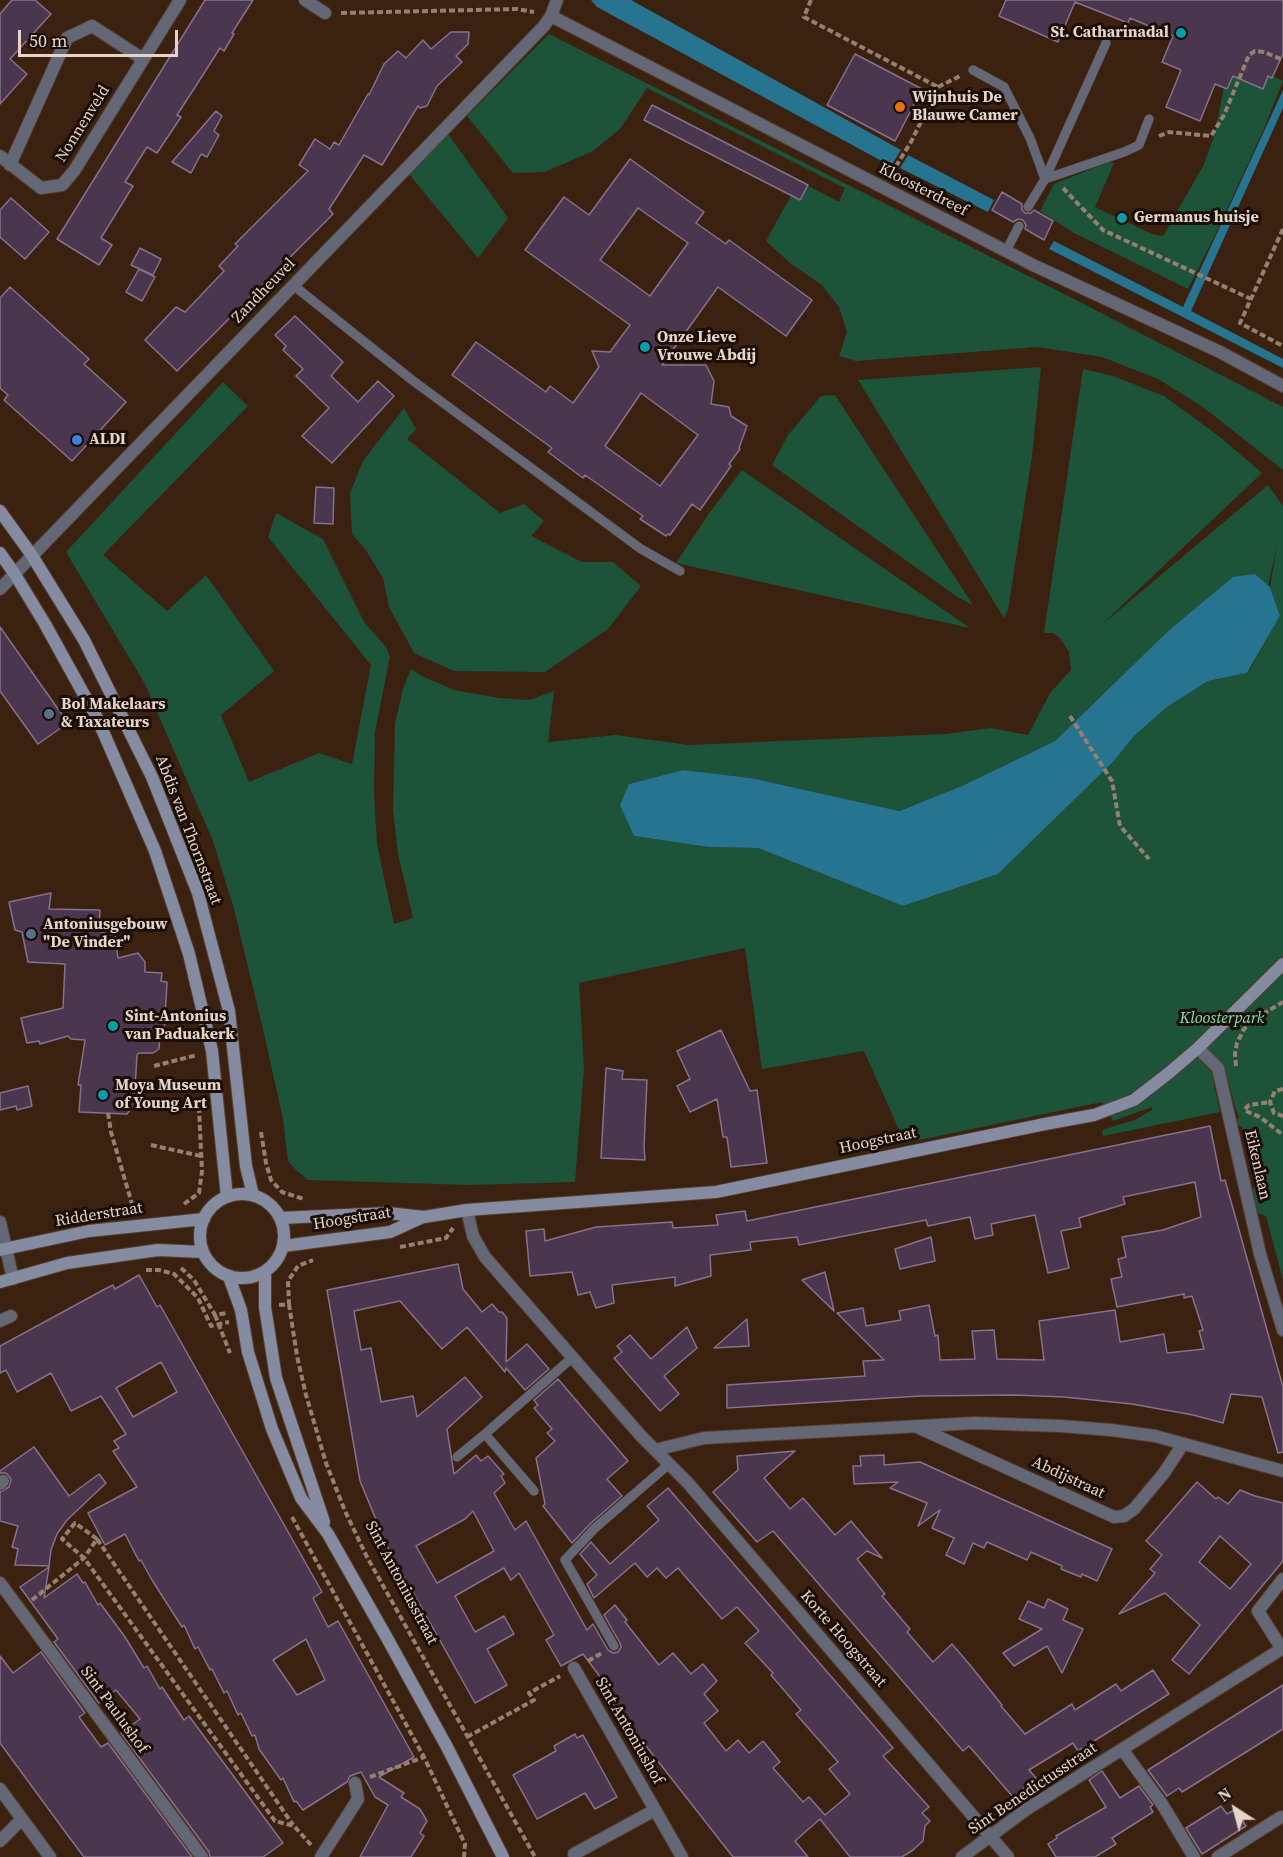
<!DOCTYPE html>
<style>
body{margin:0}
#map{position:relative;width:1283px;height:1857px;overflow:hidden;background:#3b2110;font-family:"Source Serif 4",serif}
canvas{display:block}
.north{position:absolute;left:1205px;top:1779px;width:60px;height:60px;-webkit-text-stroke:4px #1a0e07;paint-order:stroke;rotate:324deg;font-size:16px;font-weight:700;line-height:24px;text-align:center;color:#e6d4c9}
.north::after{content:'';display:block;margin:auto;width:21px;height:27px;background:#e6d4c9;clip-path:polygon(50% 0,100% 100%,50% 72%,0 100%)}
.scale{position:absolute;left:18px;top:30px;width:160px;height:27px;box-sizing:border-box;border:3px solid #e6d4c9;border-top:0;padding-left:8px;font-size:18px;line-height:21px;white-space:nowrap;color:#e6d4c9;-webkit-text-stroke:4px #1a0e07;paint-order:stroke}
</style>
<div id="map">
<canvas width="1283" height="1857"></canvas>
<div class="north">N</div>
<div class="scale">50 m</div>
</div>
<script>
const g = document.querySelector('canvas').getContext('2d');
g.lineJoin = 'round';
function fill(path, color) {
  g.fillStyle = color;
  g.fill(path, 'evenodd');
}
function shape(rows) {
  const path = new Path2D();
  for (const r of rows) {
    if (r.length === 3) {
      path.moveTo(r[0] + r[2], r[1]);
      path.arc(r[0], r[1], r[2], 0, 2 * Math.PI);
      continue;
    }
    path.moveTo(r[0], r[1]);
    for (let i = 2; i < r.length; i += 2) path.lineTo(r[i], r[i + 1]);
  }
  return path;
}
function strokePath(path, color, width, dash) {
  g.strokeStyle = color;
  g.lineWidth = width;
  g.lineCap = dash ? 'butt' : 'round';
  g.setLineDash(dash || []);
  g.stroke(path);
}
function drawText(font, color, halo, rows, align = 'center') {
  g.font = font + ' "Source Serif 4",serif';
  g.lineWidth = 6;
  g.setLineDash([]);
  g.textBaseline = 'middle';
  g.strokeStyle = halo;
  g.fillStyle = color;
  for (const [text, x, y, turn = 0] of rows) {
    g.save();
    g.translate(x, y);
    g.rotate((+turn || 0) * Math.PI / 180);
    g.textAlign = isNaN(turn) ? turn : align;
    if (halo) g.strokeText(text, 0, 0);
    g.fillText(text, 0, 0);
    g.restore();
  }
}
fill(shape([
 [549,34,1076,300,1283,407,1283,470,1203,407,1158,379,1102,357,1037,347,856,361,839,356,847,332,839,307,822,285,790,263,766,241,799,181,839,202,845,188,647,88,620,129,593,151,545,172,513,173,467,116],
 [1255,67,1283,81,1263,131,1215,235,1188,289,1074,233,1040,211,1054,184,1109,162,1114,163,1095,207,1152,234,1163,236,1204,164,1215,133,1224,87,1234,76],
 [448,134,508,218,478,258,409,174],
 [1041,367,1032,456,1008,610,1004,618,858,380],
 [1083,369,1113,376,1164,396,1220,437,1262,473,1098,628,1268,485,1283,506,1283,1280,1266,1216,1258,1213,1252,1190,1257,1183,1242,1127,1238,1125,1237,1119,1239,1118,1237,1111,1236,1111,1228,1080,1214,1085,1220,1112,1103,1136,1102,1130,1135,1120,1152,1110,1152,1107,1113,1121,1102,1102,905,1143,864,1051,762,1069,745,948,579,983,584,1068,575,1182,469,1185,308,1180,295,1169,288,1161,283,1119,263,1029,234,909,213,841,145,684,66,552,223,382,248,406,103,555,167,611,206,575,274,671,221,715,249,782,319,753,352,764,371,665,268,537,276,513,323,539,364,622,386,647,390,656,375,732,374,793,377,844,394,924,413,918,398,854,393,810,395,723,403,689,411,669,422,676,454,690,499,698,529,700,554,691,548,742,616,735,688,745,946,734,990,728,1028,735,1050,693,1071,670,1069,652,1060,638,1053,633,1044,633],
 [1277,546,1270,587,1280,616,1248,673,1208,681,1167,707,1134,736,1114,761,998,874,903,906,758,848,708,847,634,836,629,784,683,770,751,778,898,811,964,785,1055,741,1167,632,1255,574,1268,586],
 [835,395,973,605,956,596,772,465,788,435,821,396],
 [404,408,416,429,407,439,500,513,524,504,544,521,531,536,582,562,613,562,641,586,608,629,545,672,454,671,414,653,389,607,383,578,365,549,352,534,350,493,363,461],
 [742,470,970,628,676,563,710,512]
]), '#1d5339');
fill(shape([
 [591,0,631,0,901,150,891,166,597,7],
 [1283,90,1283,108,1191,311,1283,359,1283,368,1049,249,1054,241,1183,307],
 [908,155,994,200,988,212,900,168],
 [1255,574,1270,587,1280,616,1247,673,1208,681,1167,707,1134,736,1114,761,998,874,903,906,758,848,708,847,634,836,620,805,629,784,683,770,751,778,899,811,964,785,1055,741,1167,632,1233,577]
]), '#26748f');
const building = shape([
 [12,0,35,0,51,14,10,59,27,74,0,104,0,14,12,0],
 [205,0,253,0,232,33,234,34,224,51,220,48,199,81,177,115,181,117,157,153,147,147,125,182,133,186,101,238,112,245,99,265,57,239,205,0],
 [1006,0,1283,0,1283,54,1272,78,1268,76,1263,89,1233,76,1227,89,1215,84,1200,121,1166,107,1181,70,1162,62,1173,36,1130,18,1128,23,1075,2,1058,42,999,16,1006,0],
 [451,32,469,32,468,44,456,56,462,62,437,86,427,106,420,108,418,106,382,165,364,155,329,209,333,214,177,371,145,340,176,307,185,312,224,271,219,266,238,246,235,244,308,171,299,165,315,139,330,149,334,142,339,145,368,94,369,95,384,64,398,51,406,58,423,40,431,49,451,32],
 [855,54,922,89,895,141,827,105,855,54],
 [652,105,808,185,800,200,644,120,652,105],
 [216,111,222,116,214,131,219,135,207,157,201,154,191,173,172,162,216,111],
 [630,159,704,212,696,223,726,244,729,240,812,300,786,336,718,287,662,365,706,365,714,381,711,404,729,407,731,416,747,426,739,448,740,449,729,464,731,466,700,510,692,504,670,535,668,534,666,536,640,519,643,516,585,475,583,478,548,452,552,448,452,375,476,342,546,392,550,386,573,403,599,367,592,351,610,352,630,325,525,250,564,197,589,215,630,159],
 [638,208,688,243,650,296,600,260,638,208],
 [641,393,698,435,660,486,605,446,641,393],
 [1002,192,1022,204,1022,210,1025,213,1031,213,1034,210,1053,221,1044,240,1025,229,1026,225,1023,220,1018,219,1013,222,992,210,1002,192],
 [11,198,49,232,25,259,0,237,0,210,11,198],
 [140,248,161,259,153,275,131,265,140,248],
 [139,269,155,277,142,301,126,292,139,269],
 [10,287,89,359,84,364,126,402,72,461,4,400,8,395,0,388,0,298,10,287],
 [295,316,343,362,331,376,358,402,378,381,394,396,332,463,302,436,329,408,296,376,303,369,283,350,286,346,275,335,295,316],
 [316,487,334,488,333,524,314,523,316,487],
 [0,627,68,723,38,744,0,691,0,627],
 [51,893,49,909,100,910,99,931,115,936,118,958,138,953,145,962,145,972,162,973,161,981,167,982,164,1036,160,1035,159,1049,153,1053,139,1053,137,1055,134,1105,127,1114,79,1112,81,1085,78,1085,85,1040,71,1039,68,1036,40,1044,39,1041,27,1043,21,1018,63,1008,65,964,28,962,22,932,15,930,9,902,51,893],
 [721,1030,750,1091,757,1090,767,1163,731,1167,727,1137,723,1137,717,1099,690,1112,677,1086,690,1079,677,1051,721,1030],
 [606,1068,623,1071,622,1079,647,1080,644,1147,645,1160,601,1158,606,1068],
 [28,1086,32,1106,17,1110,16,1106,0,1110,0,1093,28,1086],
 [1210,1126,1221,1181,1225,1180,1283,1387,1283,1452,1278,1453,1262,1397,1231,1394,1223,1423,1193,1415,1132,1404,1064,1397,1014,1395,921,1396,727,1408,727,1385,865,1376,863,1361,884,1360,837,1313,863,1308,866,1326,901,1320,899,1311,929,1305,935,1336,938,1335,940,1360,975,1359,972,1331,994,1330,997,1359,1044,1360,1039,1321,1115,1310,1120,1342,1164,1334,1167,1353,1204,1349,1199,1331,1203,1330,1192,1296,1184,1298,1184,1294,1117,1307,1111,1279,1122,1277,1118,1259,1126,1257,1122,1237,1163,1230,1201,1217,1195,1182,1123,1197,1125,1204,1079,1218,1081,1227,1061,1231,1069,1268,1048,1273,1035,1215,991,1224,993,1235,975,1239,970,1217,928,1226,926,1220,799,1245,797,1237,750,1242,751,1250,710,1255,711,1276,675,1286,675,1277,612,1285,614,1303,596,1308,590,1292,578,1295,572,1272,530,1276,526,1231,544,1229,545,1241,596,1227,672,1222,673,1228,718,1225,716,1215,745,1211,747,1221,1210,1126],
 [931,1237,935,1261,900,1269,895,1249,931,1237],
 [458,1264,463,1289,482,1312,492,1304,499,1312,502,1312,507,1318,506,1362,527,1344,549,1369,525,1390,506,1368,505,1372,467,1327,442,1349,400,1301,354,1311,361,1350,371,1348,381,1402,413,1396,417,1417,465,1377,482,1397,447,1429,454,1474,476,1455,481,1461,488,1456,504,1474,501,1476,505,1483,494,1493,515,1530,526,1521,587,1630,593,1624,608,1650,613,1653,618,1652,621,1647,620,1643,604,1615,615,1605,627,1620,625,1622,659,1665,673,1653,691,1674,703,1664,717,1681,704,1694,718,1711,704,1723,726,1751,738,1740,749,1753,763,1741,780,1762,773,1768,803,1802,809,1797,825,1815,850,1794,829,1769,838,1762,796,1714,801,1710,771,1675,773,1673,745,1643,759,1631,737,1607,722,1619,678,1568,666,1578,657,1568,647,1577,635,1563,594,1598,587,1584,597,1575,580,1554,591,1542,610,1564,659,1520,647,1506,668,1488,893,1748,883,1756,929,1807,922,1813,930,1821,925,1826,923,1841,913,1850,902,1857,850,1857,820,1819,795,1841,808,1857,733,1857,599,1686,604,1682,583,1654,561,1666,546,1640,554,1635,519,1573,511,1580,504,1568,455,1596,475,1632,504,1616,514,1634,487,1649,507,1685,475,1703,387,1546,360,1481,327,1290,458,1264],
 [473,1511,494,1551,437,1583,416,1546,465,1519,473,1511],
 [825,1272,834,1311,802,1280,825,1272],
 [139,1275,157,1307,160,1305,322,1592,313,1598,328,1627,338,1621,414,1757,379,1777,404,1793,401,1797,420,1809,427,1821,420,1833,424,1836,411,1857,360,1857,388,1805,375,1797,361,1772,350,1776,347,1782,303,1810,296,1801,294,1802,283,1778,281,1780,259,1749,255,1735,252,1736,241,1713,238,1715,227,1691,224,1693,212,1669,210,1670,198,1647,195,1649,184,1625,182,1627,152,1580,141,1560,139,1561,125,1534,105,1545,88,1513,137,1487,113,1451,119,1448,114,1441,126,1434,101,1396,71,1411,51,1373,17,1392,6,1370,0,1373,0,1346,105,1289,113,1285,115,1289,139,1275],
 [161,1362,177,1392,133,1417,116,1388,161,1362],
 [306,1639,325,1680,297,1695,273,1660,306,1639],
 [747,1319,749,1346,714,1348,747,1319],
 [687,1327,697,1348,664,1376,679,1394,660,1411,614,1358,622,1352,617,1346,630,1335,651,1359,687,1327],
 [558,1379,628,1461,607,1479,622,1496,591,1523,572,1543,543,1506,545,1504,536,1458,555,1441,547,1433,552,1429,534,1408,538,1405,534,1400,558,1379],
 [34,1447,69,1496,99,1474,106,1483,67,1520,57,1534,51,1550,49,1566,15,1565,18,1549,12,1547,18,1526,0,1521,0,1492,9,1487,11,1479,6,1473,0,1473,0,1471,34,1447],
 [795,1451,764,1478,790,1509,803,1498,835,1535,851,1521,882,1558,867,1551,857,1559,885,1594,882,1596,910,1629,907,1632,933,1662,952,1644,970,1665,1002,1705,1001,1706,1025,1734,1072,1704,1075,1710,1116,1684,1121,1691,1153,1670,1169,1694,1078,1751,1073,1743,1029,1770,1036,1778,1013,1797,969,1746,963,1751,773,1531,757,1542,713,1492,738,1470,737,1456,795,1451],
 [884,1455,884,1465,920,1462,1112,1549,1097,1581,1082,1574,1081,1577,1061,1569,1062,1566,1031,1552,1027,1560,987,1542,984,1548,973,1543,964,1564,946,1555,954,1538,932,1528,940,1510,918,1526,927,1503,890,1488,898,1482,854,1484,853,1466,861,1466,860,1456,884,1455],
 [1197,1482,1216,1499,1218,1497,1228,1504,1240,1490,1255,1496,1283,1503,1283,1561,1189,1674,1172,1660,1200,1625,1165,1593,1119,1614,1155,1573,1150,1569,1162,1555,1146,1541,1197,1482],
 [1220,1536,1251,1564,1230,1589,1199,1562,1220,1536],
 [49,1567,44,1598,77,1574,83,1583,85,1582,98,1605,100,1603,125,1637,144,1668,147,1666,160,1689,162,1687,184,1720,189,1716,283,1843,263,1857,210,1857,209,1852,121,1733,140,1719,116,1690,99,1703,54,1642,58,1639,20,1587,49,1567],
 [1048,1599,1068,1609,1063,1620,1083,1629,1062,1673,1047,1646,1014,1666,1003,1653,1042,1629,1019,1619,1028,1601,1044,1608,1048,1599],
 [41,1652,85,1713,79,1717,101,1747,108,1743,192,1857,84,1857,69,1837,0,1743,0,1656,13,1673,41,1652],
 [1283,1685,1283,1729,1182,1792,1179,1788,1167,1796,1148,1770,1283,1685],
 [575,1734,577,1738,583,1735,617,1797,595,1809,585,1793,537,1819,513,1775,556,1751,554,1746,575,1734],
 [1102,1771,1120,1798,1139,1786,1153,1805,1150,1807,1153,1812,1112,1838,1116,1844,1095,1857,1056,1857,1048,1844,1057,1838,1056,1836,1106,1807,1089,1780,1102,1771],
 [1221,1806,1227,1814,1236,1809,1246,1826,1202,1854,1186,1828,1221,1806]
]);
fill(building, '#4a364f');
strokePath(building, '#87718d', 1.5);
const lane = shape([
 [973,70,1004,87,1030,138,1045,179],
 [1045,179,1124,152,1139,145,1149,119],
 [1028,207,1045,179,1106,43],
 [1006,251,1019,226],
 [293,285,412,380,641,549,680,571],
 [485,1434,573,1357],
 [457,1457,485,1434,534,1491],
 [614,1646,565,1560,595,1528,669,1464]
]);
const street = shape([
 [305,0,325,13],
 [551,16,1033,265,1220,352,1283,386],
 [0,156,41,188,62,185,74,171,180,0],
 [10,165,67,38,92,26,143,59],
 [0,589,544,26,551,16,557,0],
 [1198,1048,1218,1068,1260,1254,1283,1330],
 [467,1210,473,1236,485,1257,641,1436,688,1483,1008,1857],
 [0,1222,13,1279],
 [0,1321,11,1316],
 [917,1427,1114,1517,1124,1516,1134,1509,1164,1473,1183,1444],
 [655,1450,704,1438,975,1423,1061,1426,1111,1430,1155,1436,1283,1471],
 [0,1484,3,1481],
 [0,1583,202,1857],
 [1282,1649,1258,1611,1283,1579],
 [574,1668,682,1857],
 [1122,1749,1162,1804,1194,1857],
 [0,1789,50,1857],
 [0,1841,22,1819],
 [574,1854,655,1810],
 [321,1857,358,1799,355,1783],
 [962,1857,1027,1809,1283,1648],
 [1218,1857,1281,1817]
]);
const secondary = shape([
 [0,511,31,554,84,640,152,777,198,893,229,1011,246,1166,253,1195],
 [0,553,14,573,45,624,98,720,155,851,189,954,212,1051,227,1197],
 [242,1236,42],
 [280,1218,388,1213,424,1217,467,1210,716,1192,1045,1124,1094,1115,1134,1100,1170,1072,1198,1048,1283,964],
 [283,1246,390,1232,423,1217],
 [0,1250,89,1231,204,1219],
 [265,1271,265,1307,276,1378,324,1522],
 [229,1277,241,1310,248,1352,272,1429,301,1498,328,1534,387,1638,447,1747,503,1857],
 [0,1282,67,1263,158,1250,203,1252]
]);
strokePath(lane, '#563e2e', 10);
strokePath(street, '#563e2e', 14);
strokePath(secondary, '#563e2e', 14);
strokePath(shape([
 [811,0,804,17,938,87],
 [341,13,517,9,534,12],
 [1159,136,1169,132,1211,136,1224,115,1249,55,1255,51,1264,52,1283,60],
 [891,174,911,142,938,87,960,76],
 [1063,188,1103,230,1251,299],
 [1283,229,1240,323,1283,346],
 [1070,716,1112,781,1120,826,1149,859],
 [154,1066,197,1055],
 [1236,1066,1235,1053,1237,1043,1244,1029,1256,1018,1283,1002],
 [1283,1089,1275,1091,1270,1102,1274,1113,1283,1116],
 [1245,1109,1249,1105,1270,1102],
 [1246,1111,1260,1117,1283,1135],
 [108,1113,111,1132,134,1211],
 [261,1132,266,1163,271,1180,282,1192,304,1199],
 [151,1145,201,1156],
 [184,1204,199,1193,202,1171,199,1109],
 [400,1247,446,1238,453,1228],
 [181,1268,194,1280,215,1315,227,1313],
 [146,1270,159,1270,174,1274,198,1298,211,1326,229,1322],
 [289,1304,297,1356,306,1395,326,1463,345,1511,367,1557,535,1857],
 [279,1305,289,1304,288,1281,298,1266,313,1260],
 [215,1315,230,1353],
 [292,1517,424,1757,465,1844,464,1857],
 [97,1539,75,1523,62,1539,84,1558,275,1821,294,1826,311,1845],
 [32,1600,84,1558,97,1539,293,1825],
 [588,1661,602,1653],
 [467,1737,534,1700,529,1693,560,1676],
 [370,1777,424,1757]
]), '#968072', 4, [6, 3]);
strokePath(lane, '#646775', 9);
strokePath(street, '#646775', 12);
strokePath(secondary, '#858ba1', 12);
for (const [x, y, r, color] of [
 [1181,33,6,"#0f9aa8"],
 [900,107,6,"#e8710a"],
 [1122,218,6,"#0f9aa8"],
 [645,347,6,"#0f9aa8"],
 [77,440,6,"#3f7fe0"],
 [49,714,6,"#5c6f8a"],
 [31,934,6,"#5c6f8a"],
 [113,1026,6,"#0f9aa8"],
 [103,1095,6,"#0f9aa8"]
]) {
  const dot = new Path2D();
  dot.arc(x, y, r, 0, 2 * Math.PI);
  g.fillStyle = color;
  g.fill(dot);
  strokePath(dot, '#1a0e07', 2);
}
drawText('bold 16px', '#e6d4c9', '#1a0e07', [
 ["St. Catharinadal",1169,33,"right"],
 ["Wijnhuis De",912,98],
 ["Blauwe Camer",912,116],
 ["Germanus huisje",1134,218],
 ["Onze Lieve",657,338],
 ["Vrouwe Abdij",657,356],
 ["ALDI",89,440],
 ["Bol Makelaars",61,705],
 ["& Taxateurs",61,723],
 ["Antoniusgebouw",43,925],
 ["\"De Vinder\"",43,943],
 ["Sint-Antonius",125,1017],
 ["van Paduakerk",125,1035],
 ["Moya Museum",115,1086],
 ["of Young Art",115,1104]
], 'left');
drawText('16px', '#e6d4c9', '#1a0e07', [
 ["Nonnenveld",83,124,-58],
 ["Kloosterdreef",923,190,27],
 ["Zandheuvel",264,291,-46],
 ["Abdis van Thornstraat",188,830,69],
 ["Hoogstraat",878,1141,-12],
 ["Eikenlaan",1257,1165,77],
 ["Ridderstraat",99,1215,-9],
 ["Hoogstraat",352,1219,-9],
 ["Abdijstraat",1068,1478,25],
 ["Sint Antoniusstraat",401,1583,62],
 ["Korte Hoogstraat",843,1639,49],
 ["Sint Paulushof",114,1710,54],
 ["Sint Antoniushof",629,1731,60],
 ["Sint Benedictusstraat",1033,1789,-34]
]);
drawText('italic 16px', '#83e2b1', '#1a0e07', [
 ["Kloosterpark",1222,1019]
]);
</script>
